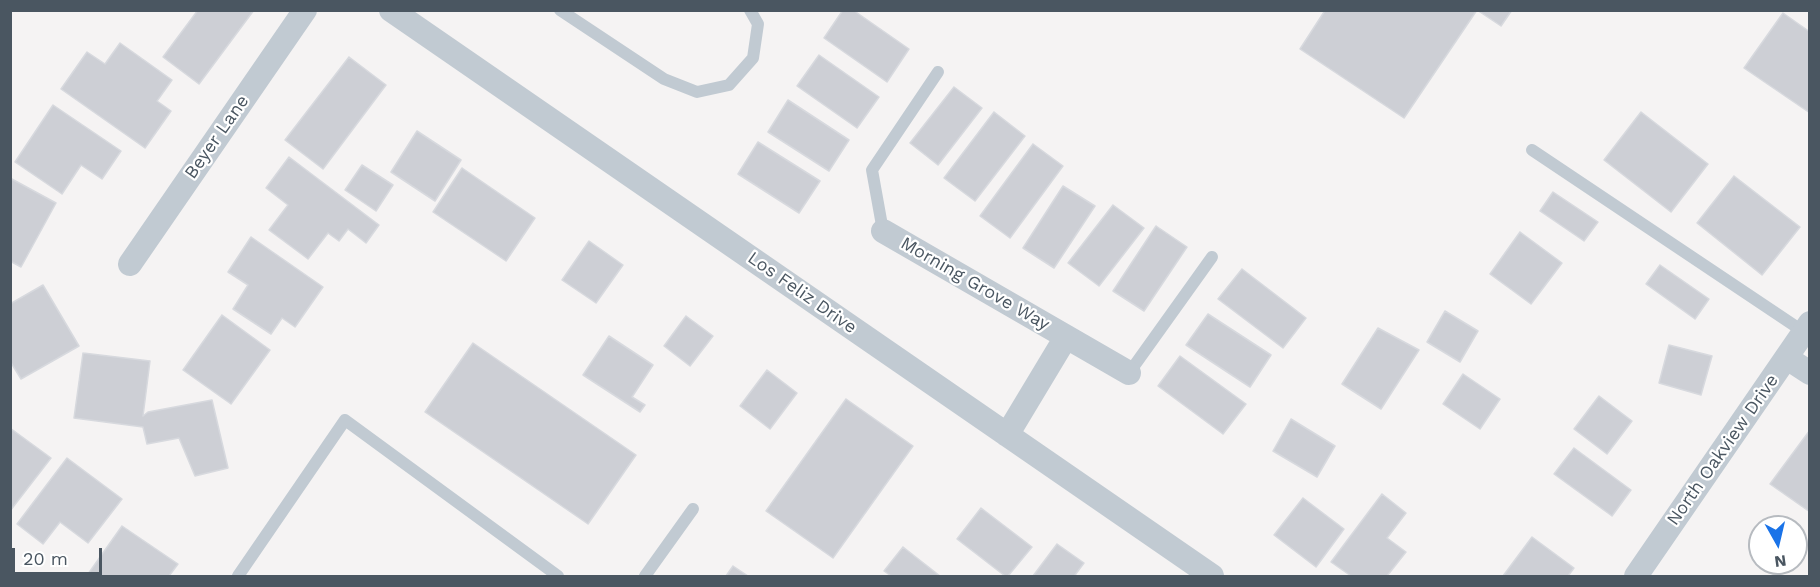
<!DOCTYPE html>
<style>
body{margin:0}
#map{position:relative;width:1820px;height:587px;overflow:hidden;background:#f5f3f3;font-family:"Work Sans",sans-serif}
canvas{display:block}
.frame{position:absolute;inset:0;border:12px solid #4a5661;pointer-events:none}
.north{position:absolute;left:1748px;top:515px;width:60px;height:60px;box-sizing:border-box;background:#fff;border:2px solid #b7bbc0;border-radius:50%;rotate:172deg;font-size:16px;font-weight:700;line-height:24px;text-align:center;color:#4a5661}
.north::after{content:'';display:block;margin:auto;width:21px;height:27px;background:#1a73e8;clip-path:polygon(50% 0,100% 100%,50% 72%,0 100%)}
.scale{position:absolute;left:12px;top:548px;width:90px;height:27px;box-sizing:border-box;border:3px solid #4a5661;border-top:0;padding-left:8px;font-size:18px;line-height:21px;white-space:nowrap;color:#4a5661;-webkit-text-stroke:4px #fff;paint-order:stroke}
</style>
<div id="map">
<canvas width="1820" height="587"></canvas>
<div class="frame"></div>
<div class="north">N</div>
<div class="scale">20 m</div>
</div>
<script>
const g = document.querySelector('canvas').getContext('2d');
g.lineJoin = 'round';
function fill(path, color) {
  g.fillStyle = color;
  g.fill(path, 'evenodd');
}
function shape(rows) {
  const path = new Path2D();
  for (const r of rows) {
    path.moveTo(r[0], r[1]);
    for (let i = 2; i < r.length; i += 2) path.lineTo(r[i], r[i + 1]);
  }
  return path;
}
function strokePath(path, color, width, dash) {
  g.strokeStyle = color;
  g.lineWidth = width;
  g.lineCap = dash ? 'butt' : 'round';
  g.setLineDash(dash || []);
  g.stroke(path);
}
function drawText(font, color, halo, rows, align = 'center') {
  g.font = font + ' "Work Sans",sans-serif';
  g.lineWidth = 4.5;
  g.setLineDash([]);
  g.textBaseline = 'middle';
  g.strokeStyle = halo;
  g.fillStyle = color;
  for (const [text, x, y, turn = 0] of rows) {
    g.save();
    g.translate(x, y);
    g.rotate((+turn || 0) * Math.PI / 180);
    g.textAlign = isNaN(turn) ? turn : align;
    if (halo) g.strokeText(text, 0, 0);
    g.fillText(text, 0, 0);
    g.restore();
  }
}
const building = shape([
 [198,10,254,10,199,84,163,57,198,10],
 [843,10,853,10,909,49,887,82,824,38,843,10],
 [1322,10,1477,10,1404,118,1300,49,1324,12,1322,10],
 [1477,10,1512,10,1501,26,1477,10],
 [1783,13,1810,32,1810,113,1744,68,1783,13],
 [120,43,172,80,157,101,171,111,145,148,61,89,87,52,105,64,120,43],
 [819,55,879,97,857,128,797,86,819,55],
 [349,57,386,85,323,169,285,140,349,57],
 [954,87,982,108,938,165,910,143,954,87],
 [788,100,849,140,829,171,768,132,788,100],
 [53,105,121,151,102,179,81,165,62,194,15,162,53,105],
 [994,112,1025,136,975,201,944,178,994,112],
 [1641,112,1708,164,1671,212,1604,160,1641,112],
 [417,131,461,160,435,201,391,172,417,131],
 [758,142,820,181,799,213,738,174,758,142],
 [1033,144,1063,166,1010,238,980,216,1033,144],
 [289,157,379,225,366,243,348,229,339,241,328,233,308,259,269,230,288,205,266,188,289,157],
 [362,165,393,185,376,211,345,190,362,165],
 [462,168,535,218,506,261,433,212,462,168],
 [1734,176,1800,227,1762,275,1697,223,1734,176],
 [10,178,56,203,21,267,10,261,10,178],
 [1063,186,1095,206,1054,268,1023,248,1063,186],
 [1553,192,1598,222,1584,241,1540,211,1553,192],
 [1113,205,1144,228,1099,286,1068,263,1113,205],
 [1156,226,1187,247,1144,311,1113,291,1156,226],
 [1520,232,1562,263,1531,304,1490,274,1520,232],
 [251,237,323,287,295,327,282,318,271,334,233,309,248,285,228,272,251,237],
 [589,241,623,265,596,303,562,280,589,241],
 [1660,265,1709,299,1695,319,1646,284,1660,265],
 [1242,269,1306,318,1283,348,1218,299,1242,269],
 [43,285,79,346,21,379,10,361,10,304,43,285],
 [1445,311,1478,331,1460,362,1427,342,1445,311],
 [1208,314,1271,355,1250,387,1186,345,1208,314],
 [222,315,270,350,231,404,183,370,222,315],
 [686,316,713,336,690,366,664,346,686,316],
 [1378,328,1419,350,1381,409,1342,384,1378,328],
 [609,336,653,365,632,397,645,405,640,412,583,375,609,336],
 [473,343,636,455,588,524,425,412,473,343],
 [1669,345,1712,356,1701,395,1659,383,1669,345],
 [83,353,150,361,143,416,148,412,212,400,228,468,195,476,179,438,147,444,143,427,74,418,83,353],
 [1180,356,1246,404,1223,434,1158,386,1180,356],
 [767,370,797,393,770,429,740,406,767,370],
 [1463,374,1500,399,1480,429,1443,404,1463,374],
 [1599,396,1632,421,1607,454,1574,429,1599,396],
 [846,399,913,446,833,558,766,511,846,399],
 [1291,419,1335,446,1317,477,1273,451,1291,419],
 [10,428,51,458,10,511,10,428],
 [1810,430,1810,512,1770,484,1810,430],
 [1574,448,1631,490,1612,516,1554,474,1574,448],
 [67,458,122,499,88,543,60,522,43,544,17,524,67,458],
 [1382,494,1406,513,1387,538,1406,552,1387,576,1351,576,1331,562,1382,494],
 [1303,498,1344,529,1316,567,1274,535,1303,498],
 [981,508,1032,547,1008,576,1005,576,957,539,981,508],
 [122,526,178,564,169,576,92,576,88,574,122,526],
 [1532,537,1574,568,1568,576,1503,576,1532,537],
 [1057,544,1084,563,1075,575,1077,576,1033,576,1057,544],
 [903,547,940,576,891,576,884,571,903,547],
 [733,566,748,576,726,576,733,566]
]);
fill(building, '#cdcfd5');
strokePath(building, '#d7d9de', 1.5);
strokePath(shape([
 [560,10,664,79,697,92,729,85,753,58,758,24,750,10],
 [1532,150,1804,332],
 [883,231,872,170,938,72],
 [1129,373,1212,257],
 [238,576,345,420,558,576],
 [645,576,693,509]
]), '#c1cad2', 12);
strokePath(shape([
 [391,10,1212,576],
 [883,231,1129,373],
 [130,264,305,10],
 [1787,358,1810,373],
 [1007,435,1066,337],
 [1636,576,1810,323]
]), '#c1cad2', 24);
drawText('18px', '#4a5661', '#fff', [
 ["Beyer Lane",217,137,-55],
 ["Morning Grove Way",975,284,30],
 ["Los Feliz Drive",802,293,35],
 ["North Oakview Drive",1723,450,-55]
]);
</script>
